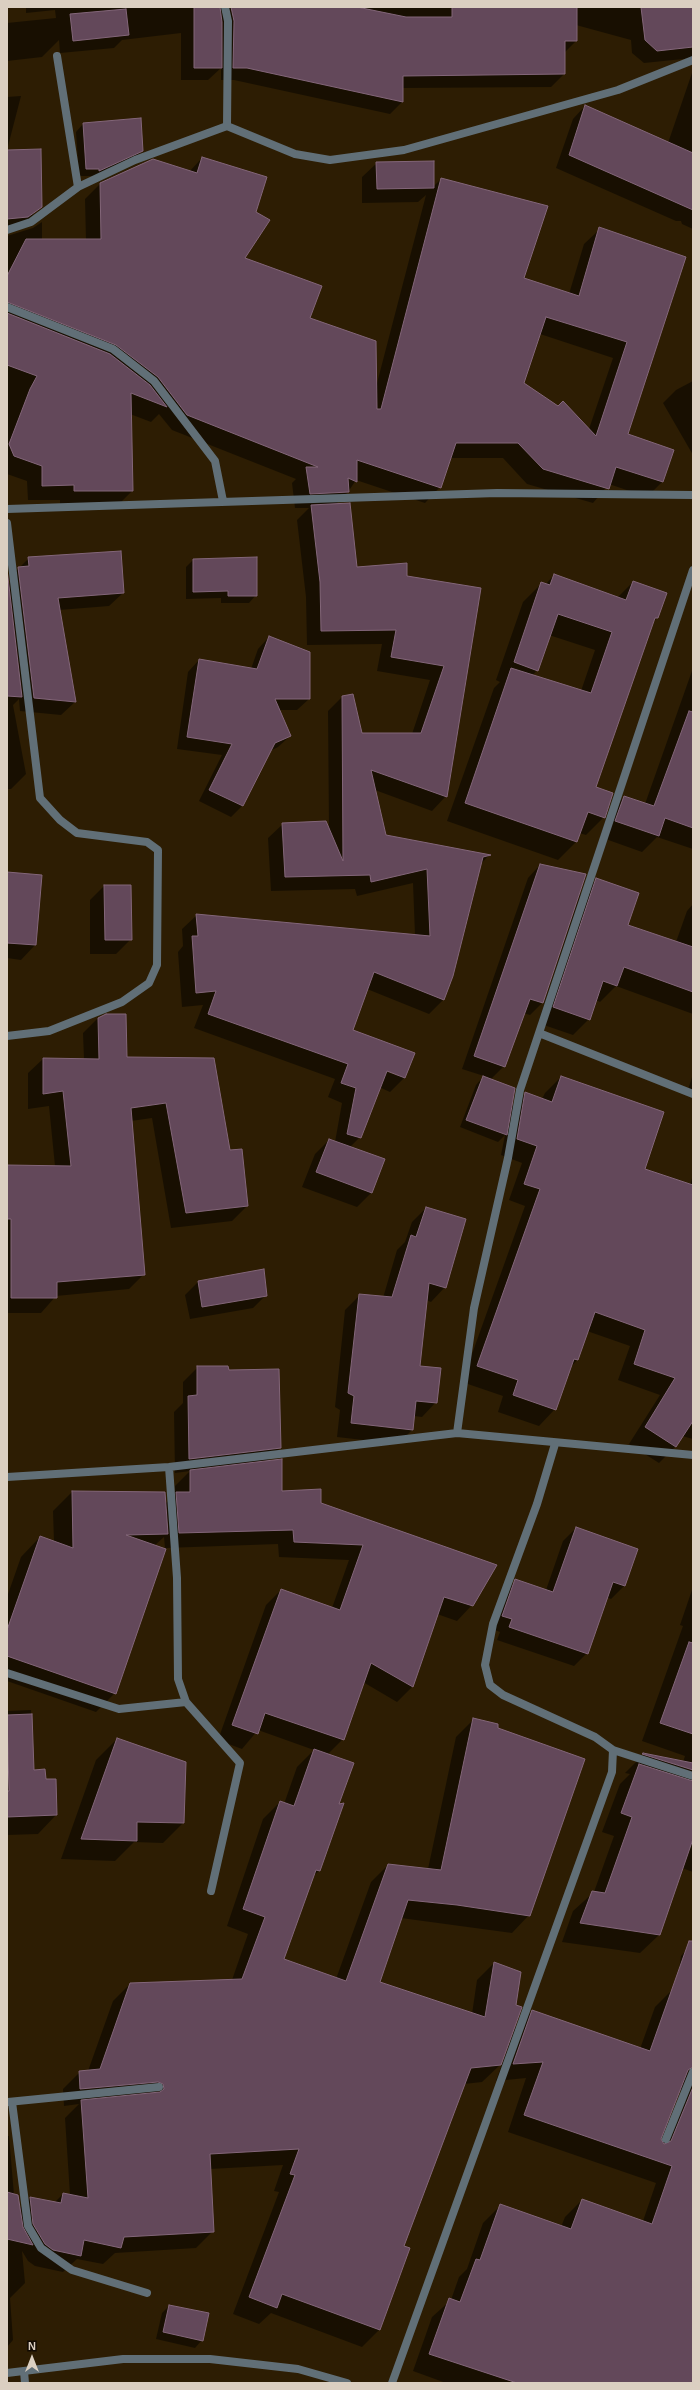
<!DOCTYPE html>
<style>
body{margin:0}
#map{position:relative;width:700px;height:2390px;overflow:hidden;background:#2d1d03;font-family:Helvetica,sans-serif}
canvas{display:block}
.frame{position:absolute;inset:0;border:8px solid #dbcfc1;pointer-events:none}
.north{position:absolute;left:12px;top:2338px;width:40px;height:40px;-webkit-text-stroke:3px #100902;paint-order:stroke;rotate:0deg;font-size:11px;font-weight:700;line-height:16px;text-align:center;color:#dbcfc1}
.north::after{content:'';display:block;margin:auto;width:14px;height:18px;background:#dbcfc1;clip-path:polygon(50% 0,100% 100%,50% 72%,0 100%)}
</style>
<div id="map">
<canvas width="700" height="2390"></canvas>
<div class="frame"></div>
<div class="north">N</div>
</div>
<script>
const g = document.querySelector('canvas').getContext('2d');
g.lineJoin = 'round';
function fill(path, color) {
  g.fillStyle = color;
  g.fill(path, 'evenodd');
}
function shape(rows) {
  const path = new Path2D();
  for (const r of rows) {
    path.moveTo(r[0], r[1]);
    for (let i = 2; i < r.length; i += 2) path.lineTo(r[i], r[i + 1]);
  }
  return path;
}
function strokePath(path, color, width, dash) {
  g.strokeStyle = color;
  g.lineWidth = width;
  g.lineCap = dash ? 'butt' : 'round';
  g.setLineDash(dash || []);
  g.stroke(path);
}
fill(shape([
 [26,7,693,7,693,58,644,63,632,53,631,40,576,25,576,41,564,53,564,74,551,87,402,88,402,102,390,114,234,80,221,80,221,68,208,80,181,80,181,33,122,40,114,48,60,53,59,40,42,57,7,61,7,23,56,18,55,10,26,13],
 [693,70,693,229,682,224,681,221,676,221,556,168,573,119,585,106,668,143],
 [21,96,7,150,7,97],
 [83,124,142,151,135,158,92,177,92,176,79,176,76,132],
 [7,151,41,206,26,222,7,234],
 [202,158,255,212,243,259,309,319,376,387,426,195,418,202,362,203,362,177,377,163,433,187,441,179,523,279,569,294,584,244,600,229,682,256,626,435,662,482,647,497,609,484,593,503,527,484,503,458,450,458,440,487,425,503,356,480,348,492,335,505,356,568,480,589,446,796,432,811,375,790,386,835,489,855,480,865,452,976,443,1000,429,1014,367,989,352,1031,405,1077,390,1092,379,1087,360,1137,350,1147,371,1193,357,1207,302,1187,315,1154,329,1140,335,1142,342,1103,328,1097,335,1079,194,1028,203,1005,182,1007,178,952,183,946,182,929,197,915,415,935,413,883,357,896,355,889,271,891,268,838,283,824,329,829,328,711,342,697,362,734,412,734,430,680,377,671,382,644,307,645,306,597,297,520,309,508,295,508,292,483,296,479,172,430,159,414,151,422,130,414,132,491,117,506,60,506,60,500,28,500,27,481,7,474,7,236,33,228,42,222,42,240,86,240,85,199,100,184,189,172],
 [540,334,613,358,589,429,523,383],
 [382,1068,398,1074,398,1076,382,1070],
 [693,381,693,455,663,403,676,390],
 [29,558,123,593,109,606,59,610,75,702,61,715,20,711,19,699,13,705,26,774,11,789,7,789,7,578,8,585,15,577,15,572],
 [256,558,256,595,249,603,221,603,221,598,186,599,186,567,193,560],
 [554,575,617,598,633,582,657,618,652,623,595,788,604,817,586,835,579,833,576,842,558,860,447,821,494,688,500,682,496,680,523,602,542,583,545,585],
 [549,635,595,650,581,691,532,676,537,670],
 [269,637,309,699,297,710,279,710,290,736,278,747,270,751,242,806,231,817,199,801,222,755,177,749,188,672,199,660,251,669,258,649],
 [693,668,693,849,657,837,642,852,600,837,608,814,624,797,645,804],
 [540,865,585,875,542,1003,530,1015,523,1013,504,1066,490,1080,510,1108,526,1093,542,1099,545,1093,561,1077,643,1169,690,1185,693,1175,693,1439,682,1436,675,1447,659,1463,629,1444,660,1395,618,1380,630,1346,587,1331,577,1360,571,1367,555,1409,539,1426,498,1412,503,1396,462,1382,525,1206,509,1200,522,1163,501,1155,505,1135,498,1142,460,1127,476,1085,484,1076,462,1069,528,878],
 [7,873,41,876,35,945,21,960,7,958],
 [597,879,627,926,676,942,687,911,693,904,693,1014,616,986,600,1002,596,1000,589,1019,573,1035,538,1023,580,895],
 [104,886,131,939,116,954,90,954,90,900],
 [98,1018,126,1058,229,1151,247,1206,232,1221,171,1228,152,1118,131,1121,144,1274,129,1289,56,1296,41,1313,7,1313,7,1166,55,1166,49,1106,28,1109,28,1073,43,1059,84,1059,83,1033],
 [693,1074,693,1095,687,1093],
 [426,1208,445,1287,431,1302,426,1300,419,1366,436,1402,422,1417,414,1416,412,1430,398,1444,337,1437,340,1410,335,1407,345,1310,360,1295,383,1298,397,1250,405,1242,412,1222],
 [263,1271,266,1295,253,1308,190,1319,185,1295,198,1282],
 [198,1367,228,1371,280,1448,266,1462,282,1492,320,1504,472,1605,457,1621,437,1614,412,1687,397,1702,363,1682,343,1739,327,1755,338,1805,342,1805,319,1871,312,1877,283,1960,336,1979,371,1882,388,1865,428,1869,456,1737,473,1720,529,1915,512,1933,401,1918,378,1983,472,2014,477,1980,494,1963,500,2065,482,2082,464,2084,403,2247,409,2249,379,2330,362,2347,271,2313,259,2324,233,2314,279,2192,274,2191,283,2165,210,2169,213,2231,196,2248,115,2253,103,2264,77,2259,63,2272,35,2266,28,2261,22,2251,25,2283,10,2298,13,2340,7,2347,7,2136,9,2136,14,2195,19,2209,30,2198,54,2203,63,2194,70,2195,65,2118,79,2104,64,2106,63,2089,80,2072,88,2071,113,2001,130,1984,232,1980,248,1934,227,1926,263,1819,280,1802,284,1804,297,1767,314,1750,258,1730,242,1749,218,1740,266,1605,281,1590,332,1608,349,1560,279,1557,278,1544,165,1548,164,1537,154,1546,115,1693,96,1712,7,1681,7,1597,21,1557,40,1537,54,1542,53,1511,72,1492,164,1493,165,1504,175,1494,175,1486,190,1471,175,1473,174,1412,183,1403,183,1382],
 [576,1528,636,1550,624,1586,611,1599,606,1597,587,1653,574,1666,497,1640,500,1632,490,1628,503,1593,516,1580,546,1590,563,1541],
 [693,1587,693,1872,682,1868,659,1935,640,1953,562,1942,573,1911,594,1892,614,1836,602,1832,620,1784,630,1774,625,1773,643,1755,683,1762,685,1756,642,1741,683,1626,680,1625],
 [31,1710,34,1771,45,1780,56,1815,38,1834,7,1835,7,1711],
 [117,1739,183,1823,163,1843,134,1842,115,1861,61,1859,96,1760],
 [693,1943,693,2383,446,2383,413,2371,432,2317,451,2300,459,2277,467,2269,483,2223,501,2205,561,2227,565,2217,582,2200,643,2221,656,2183,508,2132,526,2078,496,2081,515,2028,532,2011,640,2049,655,2007,672,1990,676,1990,681,1956],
 [680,2088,681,2092,661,2141,660,2137],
 [169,2306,202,2340,195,2348,156,2339,162,2313]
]), '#0007');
const building = shape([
 [194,7,220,7,222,22,222,68,194,68,194,7],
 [231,7,357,7,406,17,452,17,452,7,577,7,577,41,565,41,565,74,403,76,403,102,247,68,233,68,234,21,231,7],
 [641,7,693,7,693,47,657,51,645,40,641,7],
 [126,9,129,35,73,41,70,14,126,9],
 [585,105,693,153,693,210,569,155,585,105],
 [141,118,143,151,99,171,99,169,86,169,83,123,141,118],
 [41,149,42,207,28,217,7,219,7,150,41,149],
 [202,157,267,177,256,212,270,220,245,258,322,286,310,318,376,341,377,409,381,409,441,178,548,206,524,278,579,296,599,227,686,257,628,434,674,450,663,482,616,467,609,489,543,469,518,443,456,443,441,488,357,460,357,482,348,478,349,492,310,494,306,467,318,467,187,415,158,377,116,345,7,302,7,276,26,239,101,239,100,183,153,159,197,173,202,157],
 [546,317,627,342,596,436,563,401,558,406,524,383,546,317],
 [434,161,434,188,377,189,376,162,434,161],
 [7,313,110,354,150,385,167,407,131,393,133,491,74,491,74,485,42,486,42,466,14,456,9,444,30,389,37,376,7,365,7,313],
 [350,503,357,567,407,563,407,576,481,588,447,797,371,770,386,835,491,855,483,857,453,976,444,1000,374,972,353,1030,415,1053,405,1078,387,1071,361,1138,347,1134,356,1088,341,1083,348,1064,208,1014,216,991,196,993,192,936,198,936,196,914,430,936,427,869,371,882,370,875,285,877,282,823,326,821,343,861,342,696,353,694,362,733,421,733,444,666,391,657,396,630,321,631,320,582,311,505,350,503],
 [121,551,124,593,58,598,76,702,34,698,18,567,29,566,28,557,121,551],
 [257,557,257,596,228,596,228,591,193,592,193,559,257,557],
 [7,569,22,697,7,696,7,569],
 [554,574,626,600,633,581,667,593,658,618,655,618,596,787,613,793,605,818,588,812,577,842,465,803,511,668,591,693,612,632,558,614,538,671,514,662,541,582,550,585,554,574],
 [269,636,310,652,310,699,275,699,291,736,275,743,243,806,209,790,232,744,187,737,199,659,257,669,269,636],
 [689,711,693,712,693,828,665,818,659,836,615,821,624,796,654,806,689,711],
 [540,864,586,874,543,1003,530,999,505,1067,474,1056,540,864],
 [7,872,42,875,36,945,7,943,7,872],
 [596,878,639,893,628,925,693,947,693,992,624,967,617,986,603,981,590,1020,553,1007,596,878],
 [104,885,131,885,132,940,105,940,104,885],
 [106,1014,126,1014,127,1057,214,1058,230,1150,242,1149,248,1206,186,1213,166,1103,131,1108,145,1275,57,1282,57,1298,11,1298,11,1219,7,1219,7,1165,71,1166,63,1091,43,1094,43,1058,99,1059,98,1018,106,1014],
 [483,1076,515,1088,507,1135,466,1120,483,1076],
 [561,1076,664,1112,645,1169,693,1185,693,1421,676,1447,645,1427,675,1378,634,1364,645,1330,595,1312,578,1360,574,1359,556,1410,513,1395,518,1380,477,1366,540,1189,524,1184,537,1146,517,1139,525,1092,552,1102,561,1076],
 [329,1139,385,1159,372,1193,316,1172,329,1139],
 [426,1207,466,1219,446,1288,429,1283,420,1366,441,1368,437,1403,416,1401,413,1430,351,1423,354,1396,348,1393,359,1294,392,1297,411,1235,416,1237,426,1207],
 [264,1269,267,1296,202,1307,198,1281,264,1269],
 [197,1366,228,1366,229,1370,279,1369,281,1448,189,1459,188,1396,197,1395,197,1366],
 [282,1459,282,1491,321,1489,321,1503,497,1565,473,1606,444,1597,413,1687,371,1663,344,1740,265,1713,258,1734,232,1725,281,1589,340,1610,363,1545,294,1542,293,1530,179,1533,176,1492,190,1492,190,1470,282,1459],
 [72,1491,165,1492,168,1534,126,1535,166,1549,116,1694,7,1656,7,1630,40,1536,73,1548,72,1491],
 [576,1527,638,1549,625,1586,613,1582,588,1654,509,1627,512,1619,502,1616,515,1579,553,1592,576,1527],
 [689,1642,693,1643,693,1734,660,1723,689,1642],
 [32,1714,34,1770,45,1769,46,1779,56,1779,57,1815,7,1817,7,1791,9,1791,7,1715,32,1714],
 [473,1718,498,1724,498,1728,585,1759,530,1916,457,1905,408,1900,380,1982,485,2017,494,1962,521,1972,516,2005,522,2007,501,2065,471,2068,404,2246,410,2248,380,2330,282,2294,277,2308,249,2297,295,2175,290,2174,299,2149,210,2154,214,2232,124,2237,121,2248,84,2240,81,2256,53,2250,45,2244,33,2224,30,2197,61,2203,63,2193,88,2198,81,2100,160,2092,164,2089,163,2084,158,2082,80,2089,79,2071,100,2069,130,1983,242,1979,265,1917,243,1909,280,1801,294,1806,314,1749,354,1763,339,1804,344,1803,320,1871,316,1870,284,1959,346,1981,388,1864,441,1870,473,1718],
 [117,1738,186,1762,184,1823,137,1822,137,1841,81,1839,117,1738],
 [643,1753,693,1763,693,1770,642,1754,643,1753],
 [639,1764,693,1781,693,1839,660,1935,580,1923,592,1891,605,1893,632,1817,621,1813,639,1764],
 [689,1941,693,1941,693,2067,688,2070,661,2139,664,2144,671,2141,693,2087,693,2383,517,2383,429,2354,449,2298,460,2302,476,2259,480,2260,500,2204,571,2229,582,2199,652,2224,672,2166,524,2115,543,2062,513,2064,532,2010,650,2051,689,1941],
 [7,2192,18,2195,23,2227,33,2245,7,2239,7,2192],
 [169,2305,209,2313,203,2341,163,2332,169,2305]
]);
fill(building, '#63485a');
strokePath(building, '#836679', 1);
strokePath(shape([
 [57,56,78,187],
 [227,126,295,154,330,160,404,150,618,90,693,60],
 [7,230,31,222,78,187,135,160,227,126,228,21,225,7],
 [7,307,113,349,154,381,215,461,223,501],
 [7,509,497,493,693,495],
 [7,523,40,798,60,820,77,833,147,842,158,850,157,965,149,983,122,1002,49,1031,7,1036],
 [539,1033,693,1094],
 [457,1433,474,1308,508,1158,520,1090,693,570],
 [169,1467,177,1578,178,1679,186,1702,240,1763,211,1891],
 [7,1477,169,1467,457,1433,693,1455],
 [7,1673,119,1709,186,1702],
 [613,1750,693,1776],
 [8,2102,159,2087],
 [12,2102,28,2226,41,2248,72,2270,147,2293],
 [666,2139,693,2072],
 [24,2371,25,2383],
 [7,2373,123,2359,210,2359,298,2369,347,2383],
 [392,2383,612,1772,613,1750,595,1737,503,1695,490,1685,485,1665,493,1624,537,1504,555,1444]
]), '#616f77', 8);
</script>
